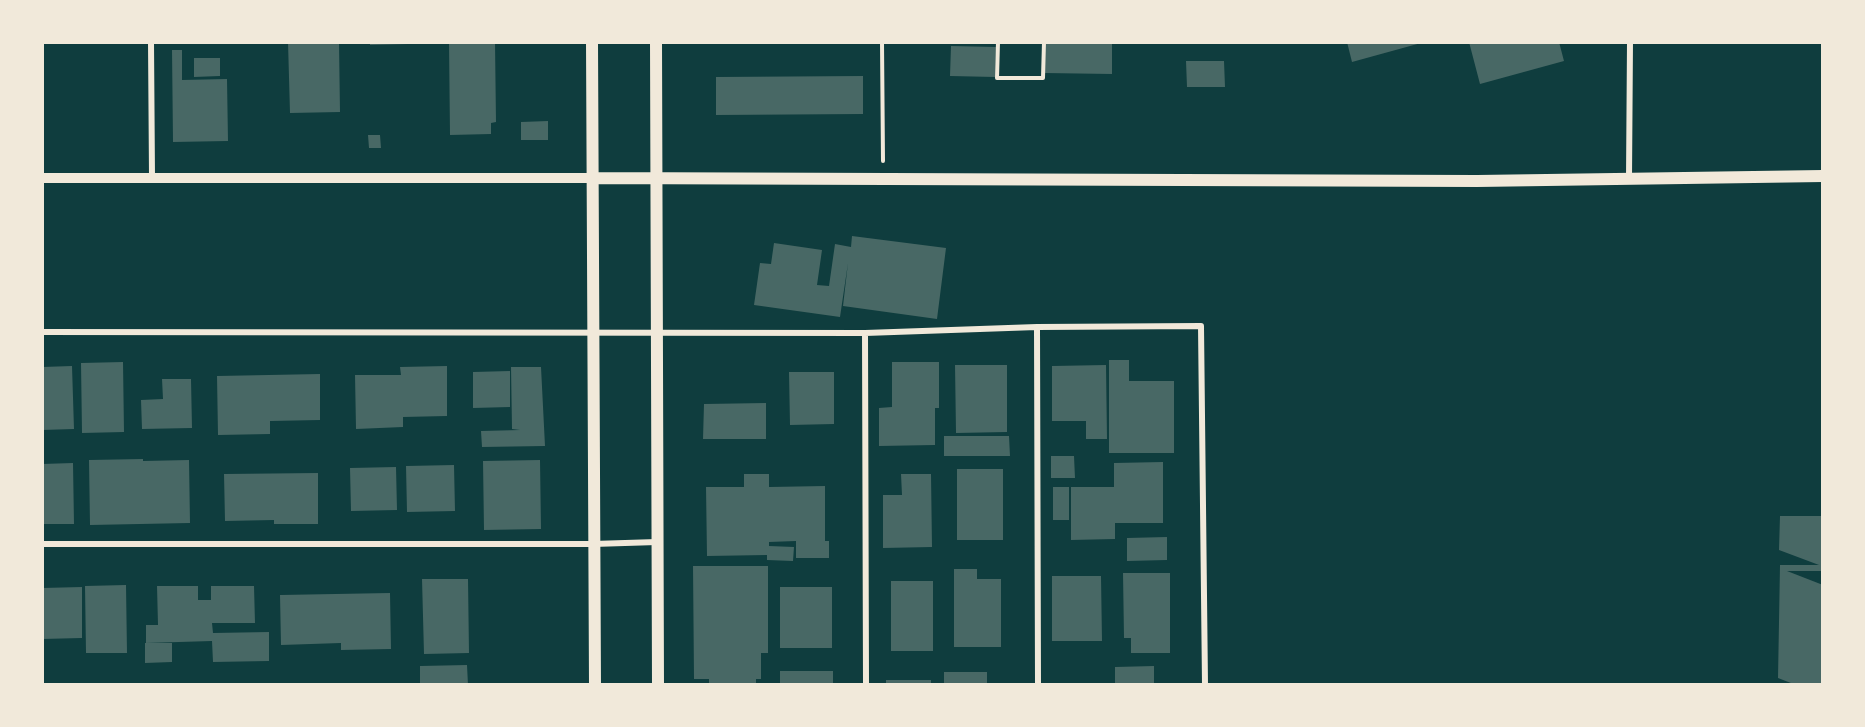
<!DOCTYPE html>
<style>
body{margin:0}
#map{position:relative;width:1865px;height:727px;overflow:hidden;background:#0f3d3e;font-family:Inter,sans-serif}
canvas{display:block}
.frame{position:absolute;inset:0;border:44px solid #f1e9da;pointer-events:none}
</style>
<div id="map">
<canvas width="1865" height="727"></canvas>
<div class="frame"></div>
</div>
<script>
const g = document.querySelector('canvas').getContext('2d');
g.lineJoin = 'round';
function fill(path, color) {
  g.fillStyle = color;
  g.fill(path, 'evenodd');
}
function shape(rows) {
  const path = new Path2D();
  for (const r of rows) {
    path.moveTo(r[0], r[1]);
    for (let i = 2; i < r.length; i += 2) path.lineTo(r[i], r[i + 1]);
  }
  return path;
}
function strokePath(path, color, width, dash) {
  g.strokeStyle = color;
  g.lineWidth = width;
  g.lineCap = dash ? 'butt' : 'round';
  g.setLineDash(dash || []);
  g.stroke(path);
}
fill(shape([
 [288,42,339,42,340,112,290,113],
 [370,42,408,42,408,44,370,45],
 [449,42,495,42,496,122,491,123,491,134,450,135],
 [1045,42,1112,42,1112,74,1044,73],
 [1347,42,1421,42,1421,43,1352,62],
 [1469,42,1559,42,1564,61,1480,84],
 [951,46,996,47,995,77,950,76],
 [172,50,182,50,182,80,227,79,228,141,173,142],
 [194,58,220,58,220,76,194,77],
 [1186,61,1224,61,1225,87,1187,87],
 [863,76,863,114,716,115,716,77],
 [548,121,548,140,521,140,521,122],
 [368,135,380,135,381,148,369,148],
 [852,236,946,248,937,319,843,306,848,263,840,317,754,305,760,263,771,264,774,243,822,250,817,285,829,286,835,244,851,247],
 [1109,360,1129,360,1129,381,1174,381,1174,453,1109,453],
 [123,362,124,432,82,433,81,363],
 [892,362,939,362,939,408,935,408,935,445,879,446,879,408,892,407],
 [955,365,1007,365,1007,432,956,433],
 [1106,365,1107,439,1086,439,1086,421,1052,421,1052,366],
 [72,366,74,429,42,430,42,367],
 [447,366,447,416,403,417,403,427,356,429,355,375,401,375,400,367],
 [511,367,541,367,545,446,482,447,481,431,520,430,512,429],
 [510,371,510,407,473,408,473,372],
 [789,372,834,372,834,424,790,425],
 [320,374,320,420,270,421,270,434,218,435,217,376],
 [162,379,191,379,192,428,142,429,141,400,163,399],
 [766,403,766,439,703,439,704,404],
 [944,436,1009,436,1010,456,944,456],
 [1051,456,1074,456,1075,478,1051,478],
 [143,459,143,461,189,460,190,523,90,525,89,460],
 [540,460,541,529,484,530,483,461],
 [1163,462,1163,523,1115,523,1115,539,1071,540,1071,487,1114,487,1114,463],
 [73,463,74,524,42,524,42,464],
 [454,465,455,511,407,512,406,466],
 [396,467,397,510,351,511,350,468],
 [957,469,1003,469,1003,540,957,540],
 [318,473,318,524,274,524,274,520,225,521,224,474],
 [744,474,769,474,769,487,825,486,825,541,829,541,829,558,796,558,796,541,769,542,769,546,794,547,793,561,767,560,767,555,707,556,706,487,744,487],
 [901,474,931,474,932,547,883,548,883,495,902,495],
 [1053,487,1069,487,1069,520,1053,520],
 [1780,516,1823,516,1823,571,1787,571,1823,585,1823,685,1796,685,1778,678,1780,565,1819,565,1779,550],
 [1167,537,1167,560,1127,561,1127,538],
 [693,566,768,566,768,653,761,653,761,679,756,679,756,685,709,685,709,679,694,679],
 [954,569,977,569,977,579,1001,579,1001,647,954,647],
 [1123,573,1170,573,1170,653,1131,653,1131,638,1124,638],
 [1052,576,1101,576,1102,641,1052,641],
 [422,579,468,579,469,653,424,654],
 [891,581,933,581,933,651,891,651],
 [126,585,127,653,86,653,85,586],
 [157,586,198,586,198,600,211,600,211,586,254,586,255,623,212,623,213,633,269,632,269,661,213,662,212,641,146,643,146,625,158,625],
 [82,587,82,638,42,639,42,588],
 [780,587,832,587,832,648,780,648],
 [390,593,391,649,341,650,341,643,281,645,280,595],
 [145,643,172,643,172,662,145,663],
 [467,665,468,685,420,685,420,666],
 [1154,666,1154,685,1115,685,1115,667],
 [780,671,833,671,833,685,780,685],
 [944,672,987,672,987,685,944,685],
 [886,680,931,680,931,685,886,685]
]), '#486865');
strokePath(shape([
 [882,42,883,161],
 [998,42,997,78,1043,78,1044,42]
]), '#f1e9da', 4);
strokePath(shape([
 [151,42,152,177],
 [1629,178,1630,42],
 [1037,327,1038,685],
 [42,332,865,333,1037,327,1201,326,1205,685],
 [865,333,866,685],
 [42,544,593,544,657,542]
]), '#f1e9da', 6);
strokePath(shape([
 [42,178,593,178]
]), '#f1e9da', 10);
strokePath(shape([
 [592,42,595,685],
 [656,42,658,685],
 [593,178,1477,181,1823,176]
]), '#f1e9da', 12);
</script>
